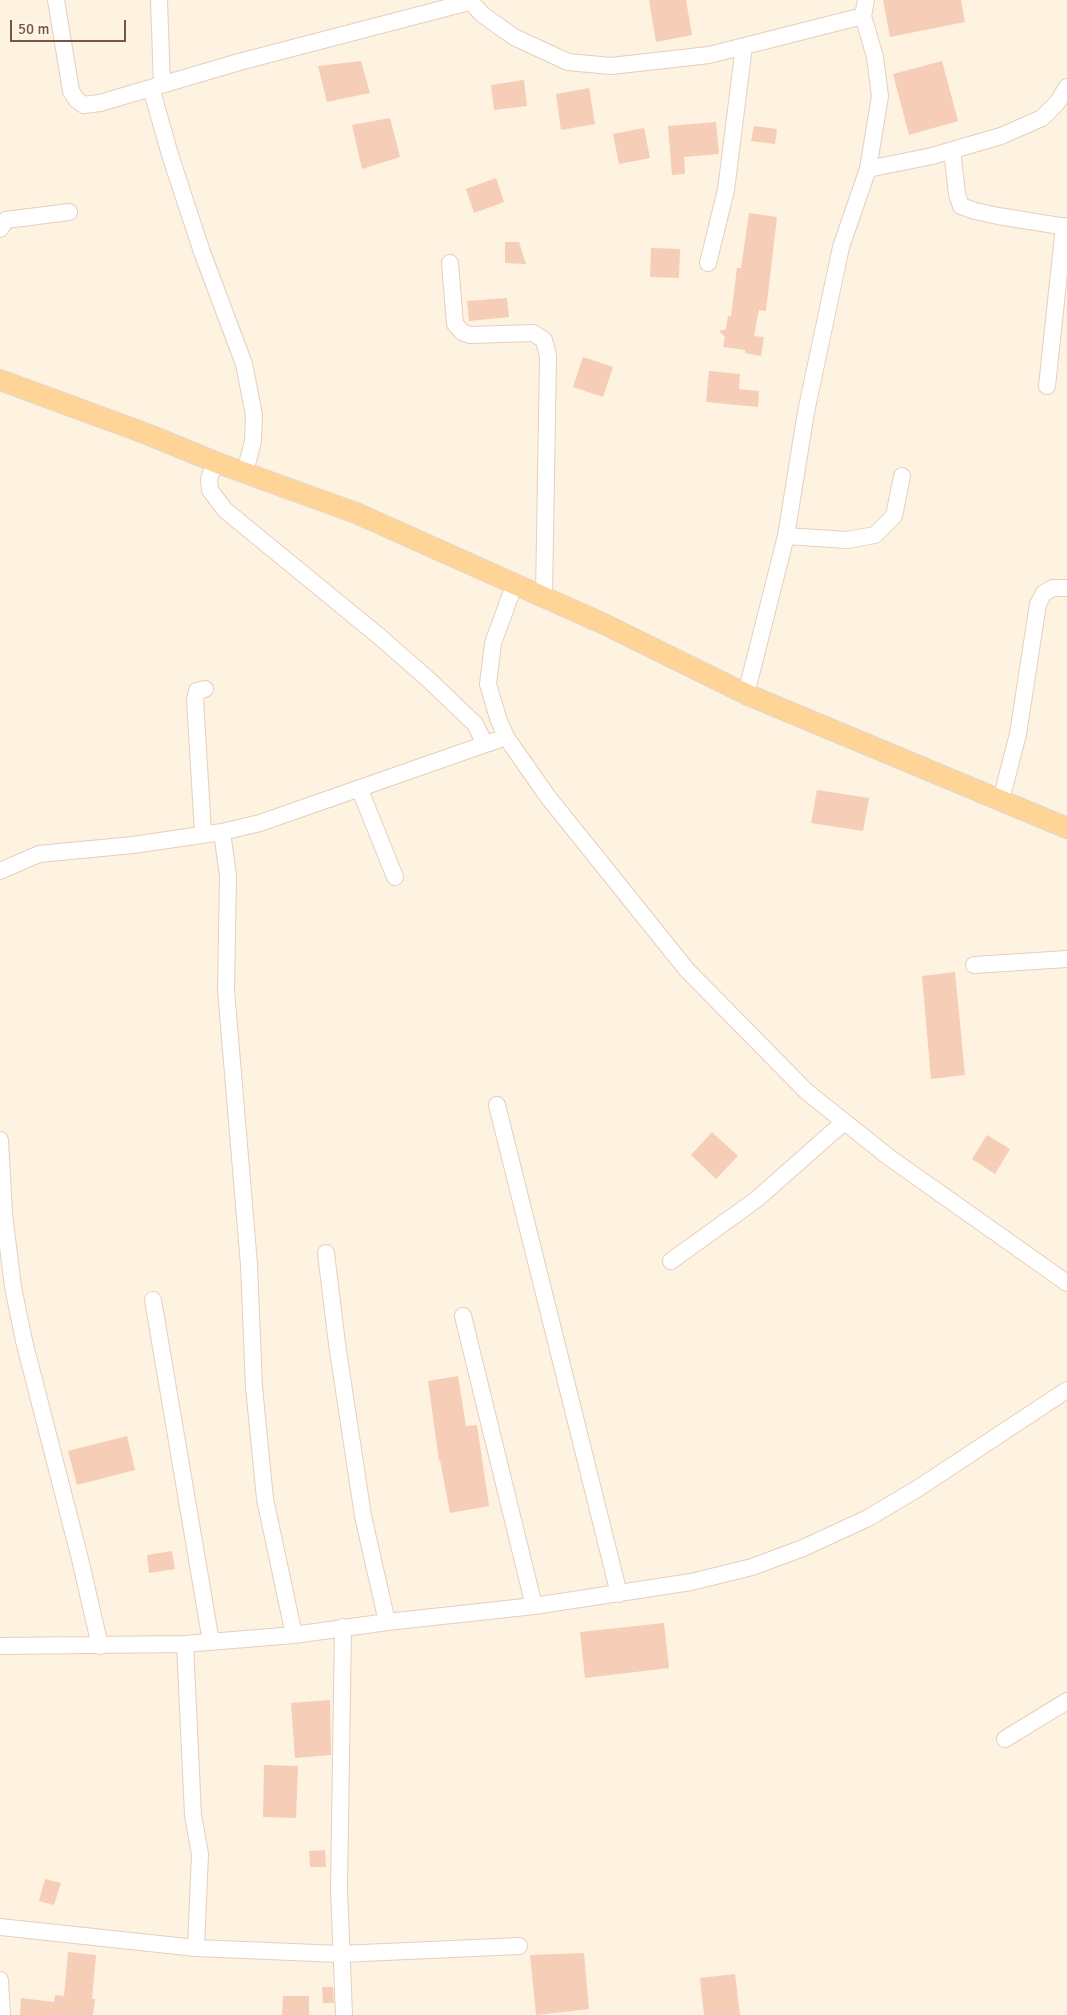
<!DOCTYPE html>
<style>
body{margin:0}
#map{position:relative;width:1067px;height:2015px;overflow:hidden;background:#fef2e1;font-family:Signika,sans-serif}
canvas{display:block}
.scale{position:absolute;left:10px;top:20px;width:116px;height:22px;box-sizing:border-box;border:2px solid #785646;border-top:0;padding-left:6px;font-size:15px;line-height:18px;white-space:nowrap;color:#785646;-webkit-text-stroke:4px #fff6e9;paint-order:stroke}
</style>
<div id="map">
<canvas width="1067" height="2015"></canvas>
<div class="scale">50 m</div>
</div>
<script>
const g = document.querySelector('canvas').getContext('2d');
g.lineJoin = 'round';
function fill(path, color) {
  g.fillStyle = color;
  g.fill(path, 'evenodd');
}
function shape(rows) {
  const path = new Path2D();
  for (const r of rows) {
    path.moveTo(r[0], r[1]);
    for (let i = 2; i < r.length; i += 2) path.lineTo(r[i], r[i + 1]);
  }
  return path;
}
function strokePath(path, color, width, dash) {
  g.strokeStyle = color;
  g.lineWidth = width;
  g.lineCap = dash ? 'butt' : 'round';
  g.setLineDash(dash || []);
  g.stroke(path);
}
fill(shape([
 [649,0,686,0,692,35,656,42],
 [883,0,961,0,965,22,890,37],
 [361,61,370,93,327,102,318,66],
 [942,61,958,121,909,135,893,74],
 [524,80,527,106,494,110,491,85],
 [589,88,595,124,561,130,556,94],
 [390,118,400,157,362,169,352,125],
 [716,122,719,154,684,157,685,174,672,175,668,126],
 [754,126,777,129,775,144,751,141],
 [644,128,650,158,619,164,613,134],
 [496,178,504,202,474,213,466,189],
 [749,213,777,217,766,311,759,310,754,336,764,337,761,356,745,353,745,350,723,347,725,337,719,331,726,329,728,316,731,316,737,268,741,268],
 [505,242,519,242,526,264,505,263],
 [651,248,680,249,679,278,650,277],
 [507,298,509,317,469,321,467,301],
 [583,357,613,367,603,397,573,387],
 [709,371,740,374,739,389,759,391,758,407,706,402],
 [817,790,869,798,863,831,811,823],
 [955,972,965,1075,931,1079,922,976],
 [712,1132,738,1156,716,1179,691,1155],
 [987,1135,1010,1149,995,1174,972,1159],
 [458,1376,466,1426,477,1425,489,1506,450,1513,440,1460,439,1461,428,1381],
 [127,1436,135,1470,77,1485,68,1451],
 [172,1551,175,1569,149,1573,147,1555],
 [664,1623,669,1668,585,1678,580,1632],
 [330,1700,331,1755,295,1758,291,1703],
 [264,1765,298,1766,296,1818,263,1817],
 [325,1850,326,1867,310,1867,309,1851],
 [45,1879,61,1883,54,1905,39,1901],
 [68,1952,96,1955,92,1999,95,1999,93,2015,20,2015,21,1998,54,2002,55,1995,64,1996],
 [584,1953,589,2009,536,2015,530,1955],
 [735,1974,740,2015,704,2015,700,1978],
 [322,1987,333,1987,334,2003,323,2003],
 [283,1996,309,1996,309,2015,282,2015]
]), '#f6cdb6');
const minor = shape([
 [56,0,71,91,76,99,84,105,100,103,239,62,469,2],
 [159,0,162,85],
 [469,0,483,15,514,37,568,62,611,66,709,55,863,16],
 [151,88,171,158,202,252,244,364,254,415,253,441,245,472],
 [952,150,957,194,961,206,975,211,998,216,1067,227],
 [868,169,932,156,1001,136,1042,118,1057,103,1067,87],
 [0,229,6,220,69,212],
 [450,263,455,324,462,332,470,335,533,333,544,340,548,356,544,597],
 [708,263,726,190,744,46],
 [1047,386,1064,226],
 [215,462,209,479,210,490,225,510,380,637,429,680,475,724,485,744],
 [786,536,847,540,875,535,894,516,902,476],
 [515,583,493,643,488,684,498,718,506,737,548,797,687,970,807,1092,890,1158,1067,1283],
 [746,694,786,536,806,412,841,247,868,169,880,96,875,57,863,16,866,0],
 [360,790,395,877],
 [1001,800,1018,734,1038,604,1044,593,1053,588,1067,588],
 [222,832,228,876,226,990,249,1265,254,1387,265,1499,294,1635],
 [203,833,195,700,197,691,205,689],
 [0,871,39,854,133,845,222,832,260,823,506,737],
 [974,965,1067,959],
 [497,1105,619,1594],
 [0,1140,4,1214,13,1287,24,1341,80,1559,100,1646],
 [326,1253,337,1344,363,1516,387,1622],
 [671,1261,757,1199,844,1122],
 [153,1300,211,1642],
 [463,1316,534,1606],
 [343,1627,339,1889,344,2015],
 [185,1644,193,1815,200,1854,196,1948],
 [0,1646,185,1644,294,1635,387,1622,534,1606,691,1582,752,1567,803,1548,868,1518,917,1489,1067,1390],
 [1005,1739,1067,1701],
 [0,1927,196,1948,340,1954,519,1946],
 [0,1980,2,2015]
]);
const major = shape([
 [0,380,147,434,215,462,356,513,604,624,746,694,1067,828]
]);
strokePath(minor, '#e5cfbf', 18);
strokePath(major, '#dfd6d3', 22);
strokePath(minor, '#fff', 16);
strokePath(major, '#ffd597', 20);
</script>
